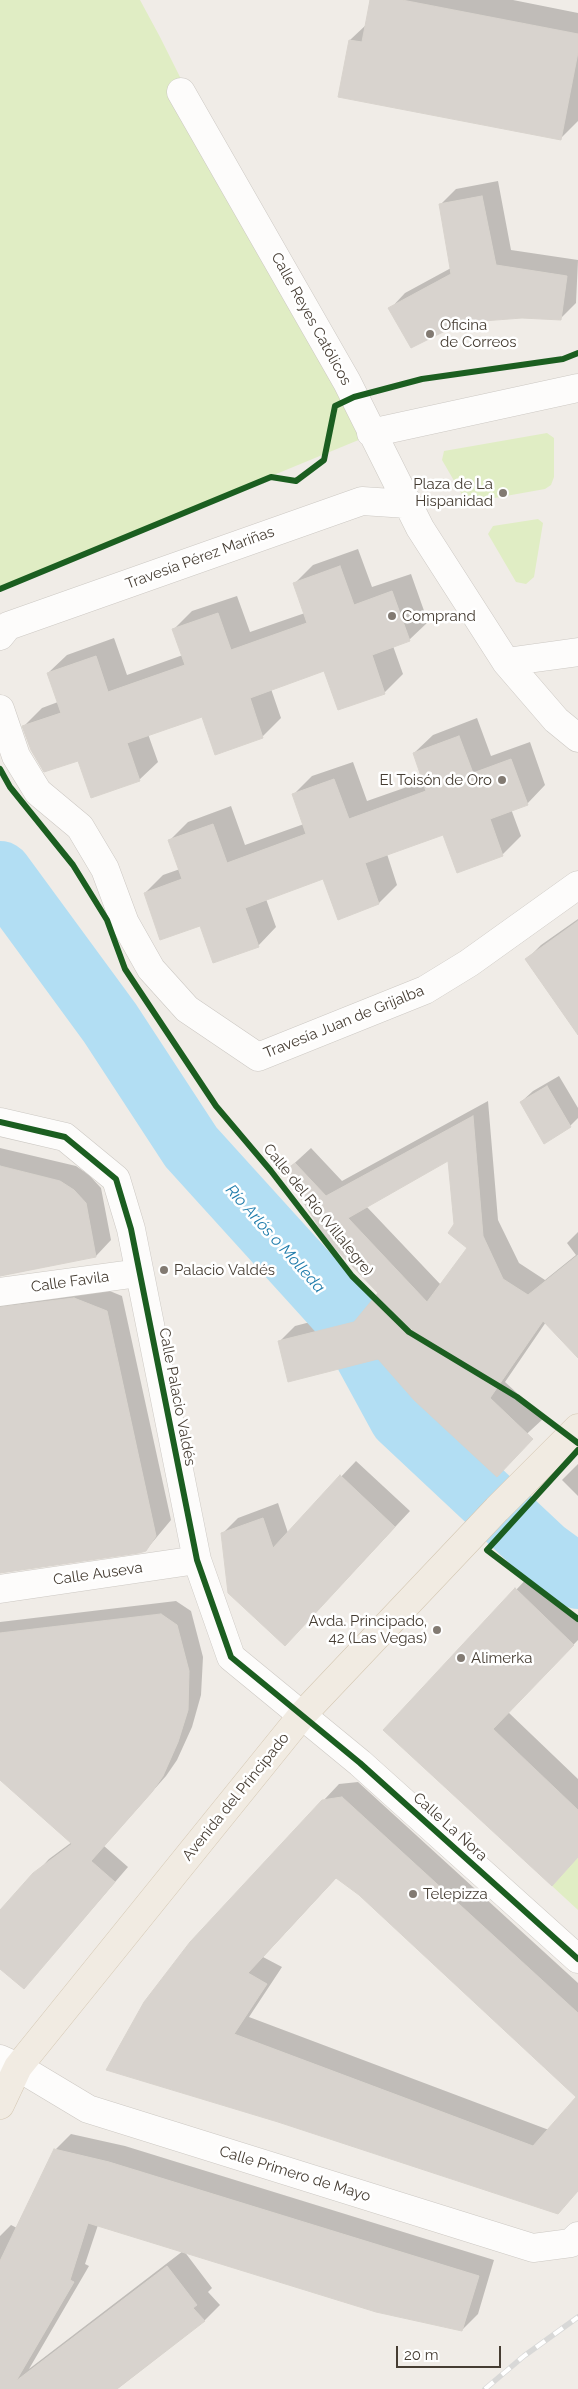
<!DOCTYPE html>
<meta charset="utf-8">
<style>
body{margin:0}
#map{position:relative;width:578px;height:2389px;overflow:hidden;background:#f0ece7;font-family:Raleway,sans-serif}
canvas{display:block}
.scale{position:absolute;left:396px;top:2346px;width:105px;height:22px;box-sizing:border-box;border:2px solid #463d33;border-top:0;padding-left:6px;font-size:15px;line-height:18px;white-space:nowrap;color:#463d33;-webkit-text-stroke:4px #fff;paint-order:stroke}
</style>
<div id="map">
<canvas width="578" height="2389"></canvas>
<div class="scale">20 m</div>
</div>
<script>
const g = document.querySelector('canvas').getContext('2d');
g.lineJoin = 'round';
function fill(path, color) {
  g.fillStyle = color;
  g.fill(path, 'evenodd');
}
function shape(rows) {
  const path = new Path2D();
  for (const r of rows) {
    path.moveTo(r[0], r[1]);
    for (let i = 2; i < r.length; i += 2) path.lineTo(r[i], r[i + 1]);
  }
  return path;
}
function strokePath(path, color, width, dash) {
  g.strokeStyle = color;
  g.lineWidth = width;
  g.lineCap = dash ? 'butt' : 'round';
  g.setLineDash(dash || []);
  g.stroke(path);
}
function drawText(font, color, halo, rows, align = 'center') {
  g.font = font + ' Raleway,sans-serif';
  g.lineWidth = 5;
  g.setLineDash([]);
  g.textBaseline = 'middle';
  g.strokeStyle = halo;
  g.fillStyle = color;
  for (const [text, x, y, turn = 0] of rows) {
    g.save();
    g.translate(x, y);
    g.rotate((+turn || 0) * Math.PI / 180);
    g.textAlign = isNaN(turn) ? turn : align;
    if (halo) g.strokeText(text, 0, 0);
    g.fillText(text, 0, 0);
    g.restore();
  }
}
fill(shape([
 [0,0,140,0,160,37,361,439,0,588],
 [547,433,554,438,554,477,551,485,545,489,472,502,464,498,442,460,444,451],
 [538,519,543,523,534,577,526,584,516,582,488,534,493,526],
 [578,1857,578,1910,552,1886]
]), '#e0edc4');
fill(shape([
 [372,0,513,0,578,13,578,121,561,138,350,40,367,24],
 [498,181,511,250,578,260,576,303,560,319,390,309,405,293,451,268,440,205,456,189],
 [358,549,372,587,411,574,428,622,409,640,393,646,403,674,384,693,325,669,271,689,281,718,263,736,216,753,203,715,148,734,158,762,139,780,79,759,24,726,42,708,58,702,48,673,67,655,114,638,127,675,183,655,174,629,192,611,237,596,250,632,305,613,295,583,313,565],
 [477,718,491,756,530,742,545,785,527,804,511,809,521,836,502,855,444,834,387,854,397,885,379,903,338,918,324,878,266,899,276,927,258,946,201,924,145,893,163,875,180,869,170,840,188,822,231,806,245,845,304,824,293,795,312,776,353,762,367,801,424,781,414,753,433,735],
 [578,919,578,1033,526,960,541,945],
 [559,1076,578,1108,578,1118,570,1126,521,1102,533,1091],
 [488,1101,498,1220,519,1263,545,1280,576,1255,567,1243,578,1232,578,1356,546,1322,505,1382,544,1418,490,1468,378,1357,279,1342,295,1326,368,1307,380,1293,286,1171,311,1148,342,1181],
 [449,1159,469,1248,441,1285,366,1206],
 [0,1148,76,1166,89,1175,101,1188,111,1240,96,1256,0,1276],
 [0,1279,90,1283,122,1296,171,1520,146,1550,0,1572],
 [356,1461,410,1511,300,1629,222,1534,238,1518,278,1503,288,1533],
 [578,1464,578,1496,562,1480],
 [531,1574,578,1618,578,1640,508,1712,578,1779,578,1857,552,1884,385,1730],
 [176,1601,191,1611,203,1657,201,1695,192,1727,177,1760,166,1776,104,1846,128,1867,24,1988,0,1968,0,1911,49,1859,72,1842,0,1779,0,1622],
 [358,1782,578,1983,578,2097,360,1894,337,1877,263,1957,282,1967,249,2017,549,2130,578,2097,578,2191,278,2121,108,2069,323,1801,339,1784],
 [71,2134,125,2146,494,2260,478,2314,462,2330,184,2251,212,2288,208,2292,220,2305,204,2321,117,2389,0,2389,0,2236,11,2225,17,2228,55,2150],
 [98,2225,183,2251,29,2369,89,2266,85,2264]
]), '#0003');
strokePath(shape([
 [0,873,110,1023,191,1147,347,1319,401,1418,544,1552,578,1577]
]), '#b2def3', 64);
const building = shape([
 [370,0,402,0,578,34,578,52,561,140,338,97,349,40,362,42,370,0],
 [482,196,496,265,567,276,561,320,522,318,483,321,445,331,411,348,388,308,451,274,439,204,482,196],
 [340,566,354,605,392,591,410,641,372,655,385,694,338,710,324,671,250,698,263,738,215,755,202,717,127,743,140,781,91,798,78,761,44,772,31,750,22,726,61,713,47,673,96,656,108,692,185,665,172,629,218,613,231,650,307,623,293,583,340,566],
 [459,736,473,773,511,759,528,805,490,819,503,856,457,873,443,835,365,863,379,904,338,920,323,879,245,908,259,947,213,963,200,926,160,940,144,893,182,879,168,840,213,824,227,863,306,834,292,794,334,779,349,819,426,791,413,753,459,736],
 [578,921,578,1035,525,959,578,921],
 [547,1086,571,1127,544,1144,520,1102,547,1086],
 [473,1116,483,1236,503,1279,528,1295,578,1255,578,1358,543,1321,490,1398,533,1439,497,1477,414,1400,378,1359,288,1382,278,1341,354,1322,378,1293,327,1240,284,1171,295,1163,326,1196,473,1116],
 [448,1161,454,1224,448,1233,467,1248,427,1302,348,1218,448,1161],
 [0,1166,60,1181,74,1190,86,1203,96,1257,0,1276,0,1166],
 [74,1298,107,1311,156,1536,146,1551,139,1553,0,1573,0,1307,74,1298],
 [340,1475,395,1527,285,1646,228,1593,221,1533,263,1518,273,1548,340,1475],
 [515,1588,574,1645,493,1729,578,1810,578,1857,552,1886,383,1730,515,1588],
 [161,1614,177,1625,189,1671,188,1710,178,1742,163,1776,152,1792,91,1861,115,1882,24,1989,0,1969,0,1910,33,1873,72,1844,0,1780,0,1633,161,1614],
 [342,1797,578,2013,578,2191,558,2214,278,2122,106,2070,144,2002,190,1942,322,1800,342,1797],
 [336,1878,359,1895,576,2097,533,2146,234,2034,267,1984,248,1973,336,1878],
 [54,2149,109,2162,479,2276,462,2331,376,2312,88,2223,70,2280,74,2282,16,2381,167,2266,197,2305,193,2308,205,2321,117,2389,0,2389,0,2261,54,2149]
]);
fill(building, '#d8d3ce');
strokePath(building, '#d8d3cd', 1);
const minor = shape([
 [181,92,347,382,420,528,506,662,556,720,578,738],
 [371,433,578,388],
 [0,636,8,626,362,501,407,504],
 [506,662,578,652],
 [0,709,16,756,38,792,80,827,105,869,125,923,151,969,187,1009,258,1057,425,990,469,963,578,885],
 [0,1122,65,1137,116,1179,131,1229,197,1560,231,1657,360,1763,578,1959],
 [0,1292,139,1273],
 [0,1589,197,1560],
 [0,2059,18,2067,88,2109,533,2248,571,2243,578,2236]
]);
const major = shape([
 [0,2105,18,2067,303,1714,497,1509,578,1428]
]);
strokePath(minor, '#ccc8c3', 29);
strokePath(major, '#d4c7b2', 29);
strokePath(minor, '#fdfcfb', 28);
strokePath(major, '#f1ebe2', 28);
const rail = shape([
 [485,2389,524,2356,578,2317]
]);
strokePath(rail, '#d8d8d7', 5.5);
strokePath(rail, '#fff', 4, [11]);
strokePath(shape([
 [0,589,271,477,296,481,324,460,335,406,354,397,422,379,563,359,578,353],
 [0,769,10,787,73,865,107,920,125,969,216,1106,271,1171,352,1276,409,1332,517,1397,578,1443],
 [0,1122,65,1137,116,1179,131,1229,197,1560,231,1657,360,1763,578,1959],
 [578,1450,487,1550,578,1619]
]), '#1b5e20', 6);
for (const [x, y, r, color] of [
 [430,334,5,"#827a72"],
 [503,493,5,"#827a72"],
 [392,616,5,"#827a72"],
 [502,780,5,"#827a72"],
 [164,1270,5,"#827a72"],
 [437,1630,5,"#827a72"],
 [461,1658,5,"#827a72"],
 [413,1894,5,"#827a72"]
]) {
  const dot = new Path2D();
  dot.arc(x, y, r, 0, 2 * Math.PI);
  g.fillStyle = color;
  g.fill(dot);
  strokePath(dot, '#fff', 2);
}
drawText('15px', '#463d33', '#fff', [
 ["Calle Reyes Católicos",311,319,61],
 ["Travesía Pérez Mariñas",200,558,-20],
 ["Travesía Juan de Grijalba",344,1022,-22],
 ["Calle del Río (Villalegre)",318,1210,51],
 ["Calle Favila",70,1282,-8],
 ["Calle Palacio Valdés",177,1397,79],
 ["Calle Auseva",98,1574,-8],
 ["Avenida del Principado",236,1797,-51],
 ["Calle La Ñora",450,1827,42],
 ["Calle Primero de Mayo",295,2174,17]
]);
drawText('15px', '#463d33', '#fff', [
 ["Oficina",440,325],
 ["de Correos",440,342],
 ["Plaza de La",493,484,"right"],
 ["Hispanidad",493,501,"right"],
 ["Comprand",402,616],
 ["El Toisón de Oro",492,780,"right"],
 ["Palacio Valdés",174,1270],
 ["Avda. Principado,",427,1621,"right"],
 ["42 (Las Vegas)",427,1638,"right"],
 ["Alimerka",471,1658],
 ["Telepizza",423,1894]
], 'left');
drawText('italic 16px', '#1f7cab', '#fff', [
 ["Río Arlós o Molleda",275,1239,48]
]);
</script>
